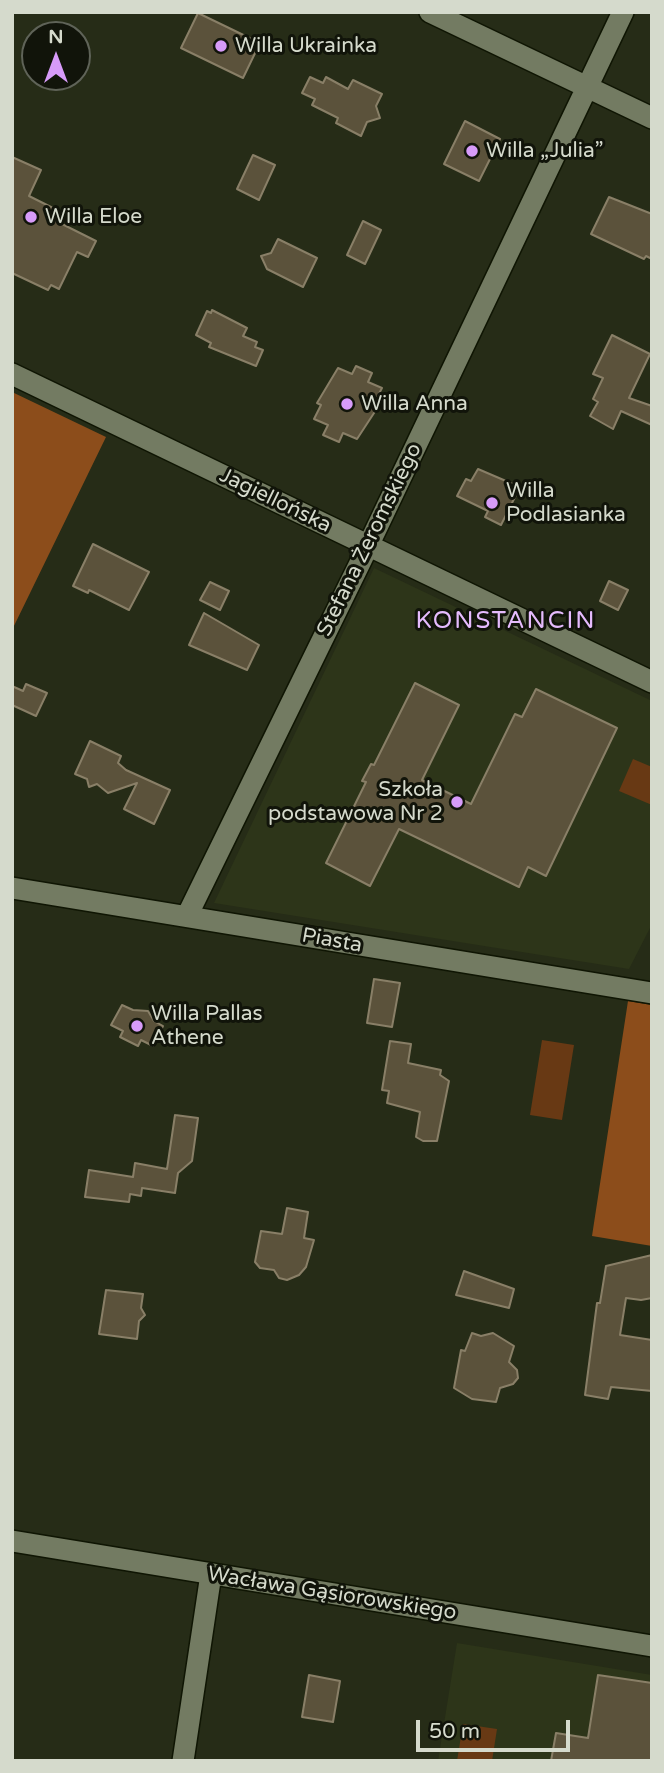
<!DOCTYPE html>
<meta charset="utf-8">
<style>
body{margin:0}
#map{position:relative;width:664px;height:1773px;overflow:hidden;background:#262c17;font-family:"Varela Round",sans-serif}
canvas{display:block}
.frame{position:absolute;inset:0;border:14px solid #d5dacc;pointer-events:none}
.north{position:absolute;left:21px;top:21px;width:70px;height:70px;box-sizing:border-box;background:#11140a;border:2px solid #5f6358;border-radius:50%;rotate:0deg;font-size:19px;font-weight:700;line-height:28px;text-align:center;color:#d5dacc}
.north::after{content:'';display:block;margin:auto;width:24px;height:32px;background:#d79bf9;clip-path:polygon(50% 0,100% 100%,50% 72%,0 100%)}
.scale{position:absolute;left:416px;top:1720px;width:154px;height:32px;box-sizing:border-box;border:4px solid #d5dacc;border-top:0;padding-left:9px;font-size:21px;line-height:24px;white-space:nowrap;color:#d5dacc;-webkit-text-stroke:5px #11140a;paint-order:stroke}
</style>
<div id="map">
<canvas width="664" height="1773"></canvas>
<div class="frame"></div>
<div class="north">N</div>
<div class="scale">50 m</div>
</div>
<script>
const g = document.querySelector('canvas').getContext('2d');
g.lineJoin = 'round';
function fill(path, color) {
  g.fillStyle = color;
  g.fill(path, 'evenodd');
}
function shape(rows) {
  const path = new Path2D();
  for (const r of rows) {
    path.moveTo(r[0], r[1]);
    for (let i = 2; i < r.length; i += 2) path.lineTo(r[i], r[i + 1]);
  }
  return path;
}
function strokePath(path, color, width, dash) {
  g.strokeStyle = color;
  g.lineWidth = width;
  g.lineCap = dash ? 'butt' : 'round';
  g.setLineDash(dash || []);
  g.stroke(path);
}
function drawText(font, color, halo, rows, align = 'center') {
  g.font = font + ' "Varela Round",sans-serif';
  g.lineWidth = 6;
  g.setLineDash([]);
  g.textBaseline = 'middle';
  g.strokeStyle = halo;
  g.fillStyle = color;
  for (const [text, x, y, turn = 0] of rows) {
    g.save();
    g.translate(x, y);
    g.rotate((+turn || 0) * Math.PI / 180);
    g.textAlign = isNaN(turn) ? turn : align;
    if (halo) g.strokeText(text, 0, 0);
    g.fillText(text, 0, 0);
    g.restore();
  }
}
fill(shape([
 [374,568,652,701,652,924,629,969,214,903],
 [457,1643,652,1675,652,1761,438,1761]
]), '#2d3519');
fill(shape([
 [633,759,652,767,652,805,619,791],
 [542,1040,574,1045,562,1120,530,1115],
 [463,1724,497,1729,492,1761,457,1761]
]), '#683914');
fill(shape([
 [12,392,106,437,12,630],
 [628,1001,652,1005,652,1246,592,1236]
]), '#8c4d1b');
const building = shape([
 [198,13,260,43,243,78,181,48,198,13],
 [310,77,323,83,326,77,348,89,353,80,382,94,376,106,380,118,367,122,361,136,336,123,338,118,312,105,315,99,302,93,310,77],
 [465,121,500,139,479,181,444,164,465,121],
 [253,155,275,165,259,200,237,189,253,155],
 [12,157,41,170,29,196,55,209,50,218,96,241,88,257,77,252,59,289,51,285,48,290,12,273,12,157],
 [609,197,652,214,652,259,646,256,644,259,591,234,609,197],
 [363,221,381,230,365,264,347,255,363,221],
 [278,239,317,258,303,287,267,269,261,256,271,253,278,239],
 [212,310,247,328,243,336,257,342,255,347,263,350,256,366,209,347,211,343,196,335,207,311,211,313,212,310],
 [612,335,650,354,629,398,652,406,652,425,621,411,613,429,590,416,598,402,593,399,603,378,593,374,612,335],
 [356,366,372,373,368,382,382,388,374,403,376,410,357,439,343,433,339,442,323,435,328,425,314,419,321,405,317,403,338,368,352,374,356,366],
 [478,469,520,487,501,525,485,517,488,511,457,496,466,479,471,481,478,469],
 [93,544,149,572,129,610,89,590,88,593,73,586,93,544],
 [609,581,628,590,618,610,600,601,609,581],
 [210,582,229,591,220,610,200,600,210,582],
 [204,613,259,645,247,670,189,645,204,613],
 [415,683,459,705,422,780,471,804,515,714,522,717,536,689,617,728,546,876,528,867,519,887,399,829,370,886,326,863,366,782,362,781,371,764,374,765,415,683],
 [26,684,47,693,36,716,12,705,12,686,23,691,26,684],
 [90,741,121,756,118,763,126,770,170,790,154,824,124,809,137,783,108,793,97,784,89,787,87,779,75,774,90,741],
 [374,979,400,983,392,1027,367,1023,374,979],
 [122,1005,133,1010,148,1011,154,1021,163,1026,153,1046,141,1040,138,1046,120,1037,123,1031,111,1025,122,1005],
 [390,1041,411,1044,408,1063,441,1070,440,1075,449,1081,437,1141,423,1141,416,1137,420,1112,387,1103,389,1091,382,1090,390,1041],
 [175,1115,198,1118,192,1161,178,1173,175,1193,142,1188,141,1196,130,1194,129,1202,85,1197,89,1170,133,1177,135,1163,167,1169,175,1115],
 [287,1208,308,1212,304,1238,314,1240,306,1267,299,1275,287,1280,279,1278,274,1270,260,1268,255,1262,261,1231,282,1234,287,1208],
 [652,1255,652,1298,641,1300,626,1298,620,1335,652,1340,652,1391,611,1387,608,1399,585,1395,597,1303,600,1303,606,1266,652,1255],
 [464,1271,514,1289,509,1308,456,1295,464,1271],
 [106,1290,143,1294,141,1308,145,1315,139,1321,137,1339,99,1334,106,1290],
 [472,1333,481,1336,493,1333,514,1346,509,1362,517,1370,518,1378,513,1384,500,1388,496,1402,472,1399,454,1388,461,1350,465,1351,472,1333],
 [309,1675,340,1681,333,1722,302,1717,309,1675],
 [598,1675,652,1683,652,1761,551,1761,556,1733,588,1738,598,1675]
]);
fill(building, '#5b523b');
strokePath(building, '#897f67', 2);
const minor = shape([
 [430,12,652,118],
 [12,374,652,682],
 [12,888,652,993],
 [187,916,359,565,623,12],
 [12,1541,652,1646],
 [183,1761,211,1574]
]);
strokePath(minor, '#0f1503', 24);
strokePath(minor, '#737b62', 21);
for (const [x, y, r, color] of [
 [221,46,7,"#d79bf9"],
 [472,151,7,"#d79bf9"],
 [31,217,7,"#d79bf9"],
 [347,404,7,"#d79bf9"],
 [492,503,7,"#d79bf9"],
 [457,802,7,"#d79bf9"],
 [137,1026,7,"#d79bf9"]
]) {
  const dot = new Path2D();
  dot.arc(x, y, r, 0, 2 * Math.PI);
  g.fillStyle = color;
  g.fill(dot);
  strokePath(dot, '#11140a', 2.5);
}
drawText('21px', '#d5dacc', '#11140a', [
 ["Willa Ukrainka",235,46],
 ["Willa „Julia”",486,151],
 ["Willa Eloe",45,217],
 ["Willa Anna",361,404],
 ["Willa",506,491],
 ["Podlasianka",506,515],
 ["Szkoła",443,790,"right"],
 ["podstawowa Nr 2",443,814,"right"],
 ["Willa Pallas",151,1014],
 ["Athene",151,1038]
], 'left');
drawText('21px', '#d5dacc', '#11140a', [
 ["Jagiellońska",275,501,26],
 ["Stefana Żeromskiego",370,540,-64],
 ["Piasta",332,941,10],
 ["Wacława Gąsiorowskiego",332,1594,9]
]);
g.letterSpacing = '2px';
drawText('24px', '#e5bbfd', '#11140a', [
 ["KONSTANCIN",506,622]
]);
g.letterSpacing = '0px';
</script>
